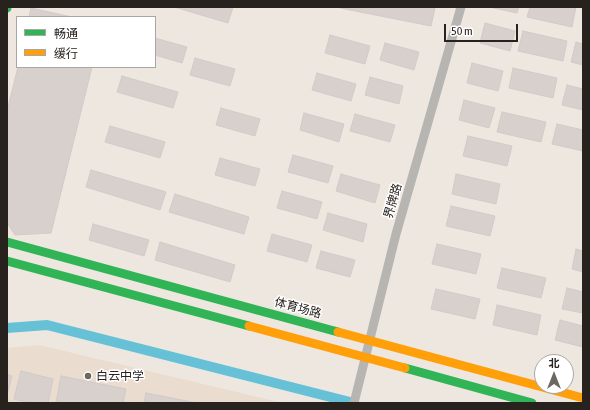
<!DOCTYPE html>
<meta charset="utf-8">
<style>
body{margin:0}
#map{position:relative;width:590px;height:410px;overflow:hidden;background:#eee7e0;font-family:"Asap Condensed","Noto Sans SC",sans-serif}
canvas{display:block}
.frame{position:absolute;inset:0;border:8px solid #27221d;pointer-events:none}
.legend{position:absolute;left:16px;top:16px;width:140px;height:52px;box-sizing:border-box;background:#fff;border:1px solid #a9a7a5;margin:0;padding:5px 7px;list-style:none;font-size:12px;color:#27221d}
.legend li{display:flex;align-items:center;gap:8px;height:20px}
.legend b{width:20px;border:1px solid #a9a7a5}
.north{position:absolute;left:534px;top:354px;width:40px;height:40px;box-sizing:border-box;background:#fff;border:1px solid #a9a7a5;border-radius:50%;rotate:0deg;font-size:11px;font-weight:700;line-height:16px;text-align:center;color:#27221d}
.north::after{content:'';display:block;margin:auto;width:14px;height:18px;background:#6d6761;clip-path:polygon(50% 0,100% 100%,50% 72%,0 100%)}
.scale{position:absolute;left:444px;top:24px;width:74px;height:18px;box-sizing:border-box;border:2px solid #27221d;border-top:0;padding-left:5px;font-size:12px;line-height:14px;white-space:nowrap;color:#27221d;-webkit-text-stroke:3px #fff;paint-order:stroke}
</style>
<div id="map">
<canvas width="590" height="410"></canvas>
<div class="frame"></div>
<ul class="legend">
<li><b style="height:5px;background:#30b455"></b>畅通</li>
<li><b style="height:5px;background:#ff9f0a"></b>缓行</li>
</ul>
<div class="north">北</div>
<div class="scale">50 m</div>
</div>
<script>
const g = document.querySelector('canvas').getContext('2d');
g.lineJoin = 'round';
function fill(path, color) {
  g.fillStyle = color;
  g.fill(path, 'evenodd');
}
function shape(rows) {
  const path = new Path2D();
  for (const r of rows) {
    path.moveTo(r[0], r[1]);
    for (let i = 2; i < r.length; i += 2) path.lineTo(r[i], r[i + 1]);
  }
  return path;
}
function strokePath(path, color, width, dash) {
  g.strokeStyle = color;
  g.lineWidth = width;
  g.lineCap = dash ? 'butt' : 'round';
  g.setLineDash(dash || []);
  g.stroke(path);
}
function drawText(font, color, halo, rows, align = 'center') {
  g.font = font + ' "Asap Condensed","Noto Sans SC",sans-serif';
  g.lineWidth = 3;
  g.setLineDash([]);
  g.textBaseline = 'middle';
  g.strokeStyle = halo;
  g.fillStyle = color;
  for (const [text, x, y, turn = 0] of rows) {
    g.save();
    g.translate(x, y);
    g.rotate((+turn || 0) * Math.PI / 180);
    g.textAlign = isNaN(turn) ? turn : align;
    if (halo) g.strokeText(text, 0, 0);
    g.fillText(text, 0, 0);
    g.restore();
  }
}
fill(shape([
 [39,345,283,403,7,403,7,348]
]), '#eadccf');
strokePath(shape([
 [7,328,47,325,354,403]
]), '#66c1d7', 10);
const building = shape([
 [174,7,233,7,228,23,174,7],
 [340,7,429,7,435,8,431,26,340,8,340,7],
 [489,7,519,7,517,13,489,7],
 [530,7,576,7,572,27,527,17,530,7],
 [31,8,72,17,29,17,31,8],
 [485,23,515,31,510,51,480,43,485,23],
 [523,31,567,41,563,61,518,51,523,31],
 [330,35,370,46,365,64,325,53,330,35],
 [155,38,187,47,182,63,155,55,155,38],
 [576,42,583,44,583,65,571,62,576,42],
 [385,43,419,52,414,70,380,60,385,43],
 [195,58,235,69,230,86,190,75,195,58],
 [472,63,503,71,498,91,467,83,472,63],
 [18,67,92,67,51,233,15,235,7,223,7,111,18,67],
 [513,68,557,78,553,98,509,88,513,68],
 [317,73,356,84,351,101,312,90,317,73],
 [122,76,178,92,173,108,117,92,122,76],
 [370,77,403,86,399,104,365,95,370,77],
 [567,85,583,89,583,110,562,105,567,85],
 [464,100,495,108,489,128,459,120,464,100],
 [221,108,260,119,255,136,216,125,221,108],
 [502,112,546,122,541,142,497,132,502,112],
 [304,113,344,124,339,142,300,130,304,113],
 [355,114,395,125,390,142,350,131,355,114],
 [557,124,583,130,583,151,552,144,557,124],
 [110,126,165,142,160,158,105,142,110,126],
 [468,136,512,146,507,166,463,156,468,136],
 [293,155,333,166,328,183,288,172,293,155],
 [220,158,260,169,255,186,215,175,220,158],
 [91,170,166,192,160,210,86,187,91,170],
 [341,174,380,185,375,203,336,191,341,174],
 [456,174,500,184,496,204,452,194,456,174],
 [282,191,322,202,317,219,277,208,282,191],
 [175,194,249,217,244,234,169,212,175,194],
 [451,206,495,216,490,236,446,226,451,206],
 [328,213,367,224,363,242,323,230,328,213],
 [93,224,149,240,144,256,89,240,93,224],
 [272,234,312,245,307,262,267,251,272,234],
 [160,242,235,265,230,282,155,260,160,242],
 [437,244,481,254,476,274,432,264,437,244],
 [576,249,583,251,583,272,572,269,576,249],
 [321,251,355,260,350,277,316,268,321,251],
 [502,268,546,278,541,298,497,288,502,268],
 [567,288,583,292,583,313,562,309,567,288],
 [436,289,480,299,475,319,431,309,436,289],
 [497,305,541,315,537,335,493,325,497,305],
 [560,320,583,326,583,347,555,340,560,320],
 [21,371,53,379,48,403,30,403,14,399,21,371],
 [7,374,12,376,7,395,7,374],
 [61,376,126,389,123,403,56,403,61,376],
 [146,393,197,403,144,403,146,393]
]);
fill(building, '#d7d0cc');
strokePath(building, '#d1cac7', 1);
strokePath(shape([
 [354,403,396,234,461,7]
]), '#b6b5b2', 9);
strokePath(shape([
 [7,7,7,8],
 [7,242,338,332],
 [7,261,249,326],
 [405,368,532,403]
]), '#30b455', 9);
strokePath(shape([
 [249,326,405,368],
 [338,332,583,398]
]), '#ff9f0a', 9);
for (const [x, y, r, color] of [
 [88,376,4,"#6d6761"]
]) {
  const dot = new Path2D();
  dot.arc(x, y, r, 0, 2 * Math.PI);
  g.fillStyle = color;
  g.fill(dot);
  strokePath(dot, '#fff', 1.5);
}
drawText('12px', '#27221d', '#fff', [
 ["界牌路",393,201,-74],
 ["体育场路",298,308,15]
]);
drawText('12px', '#27221d', '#fff', [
 ["白云中学",96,376]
], 'left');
</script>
